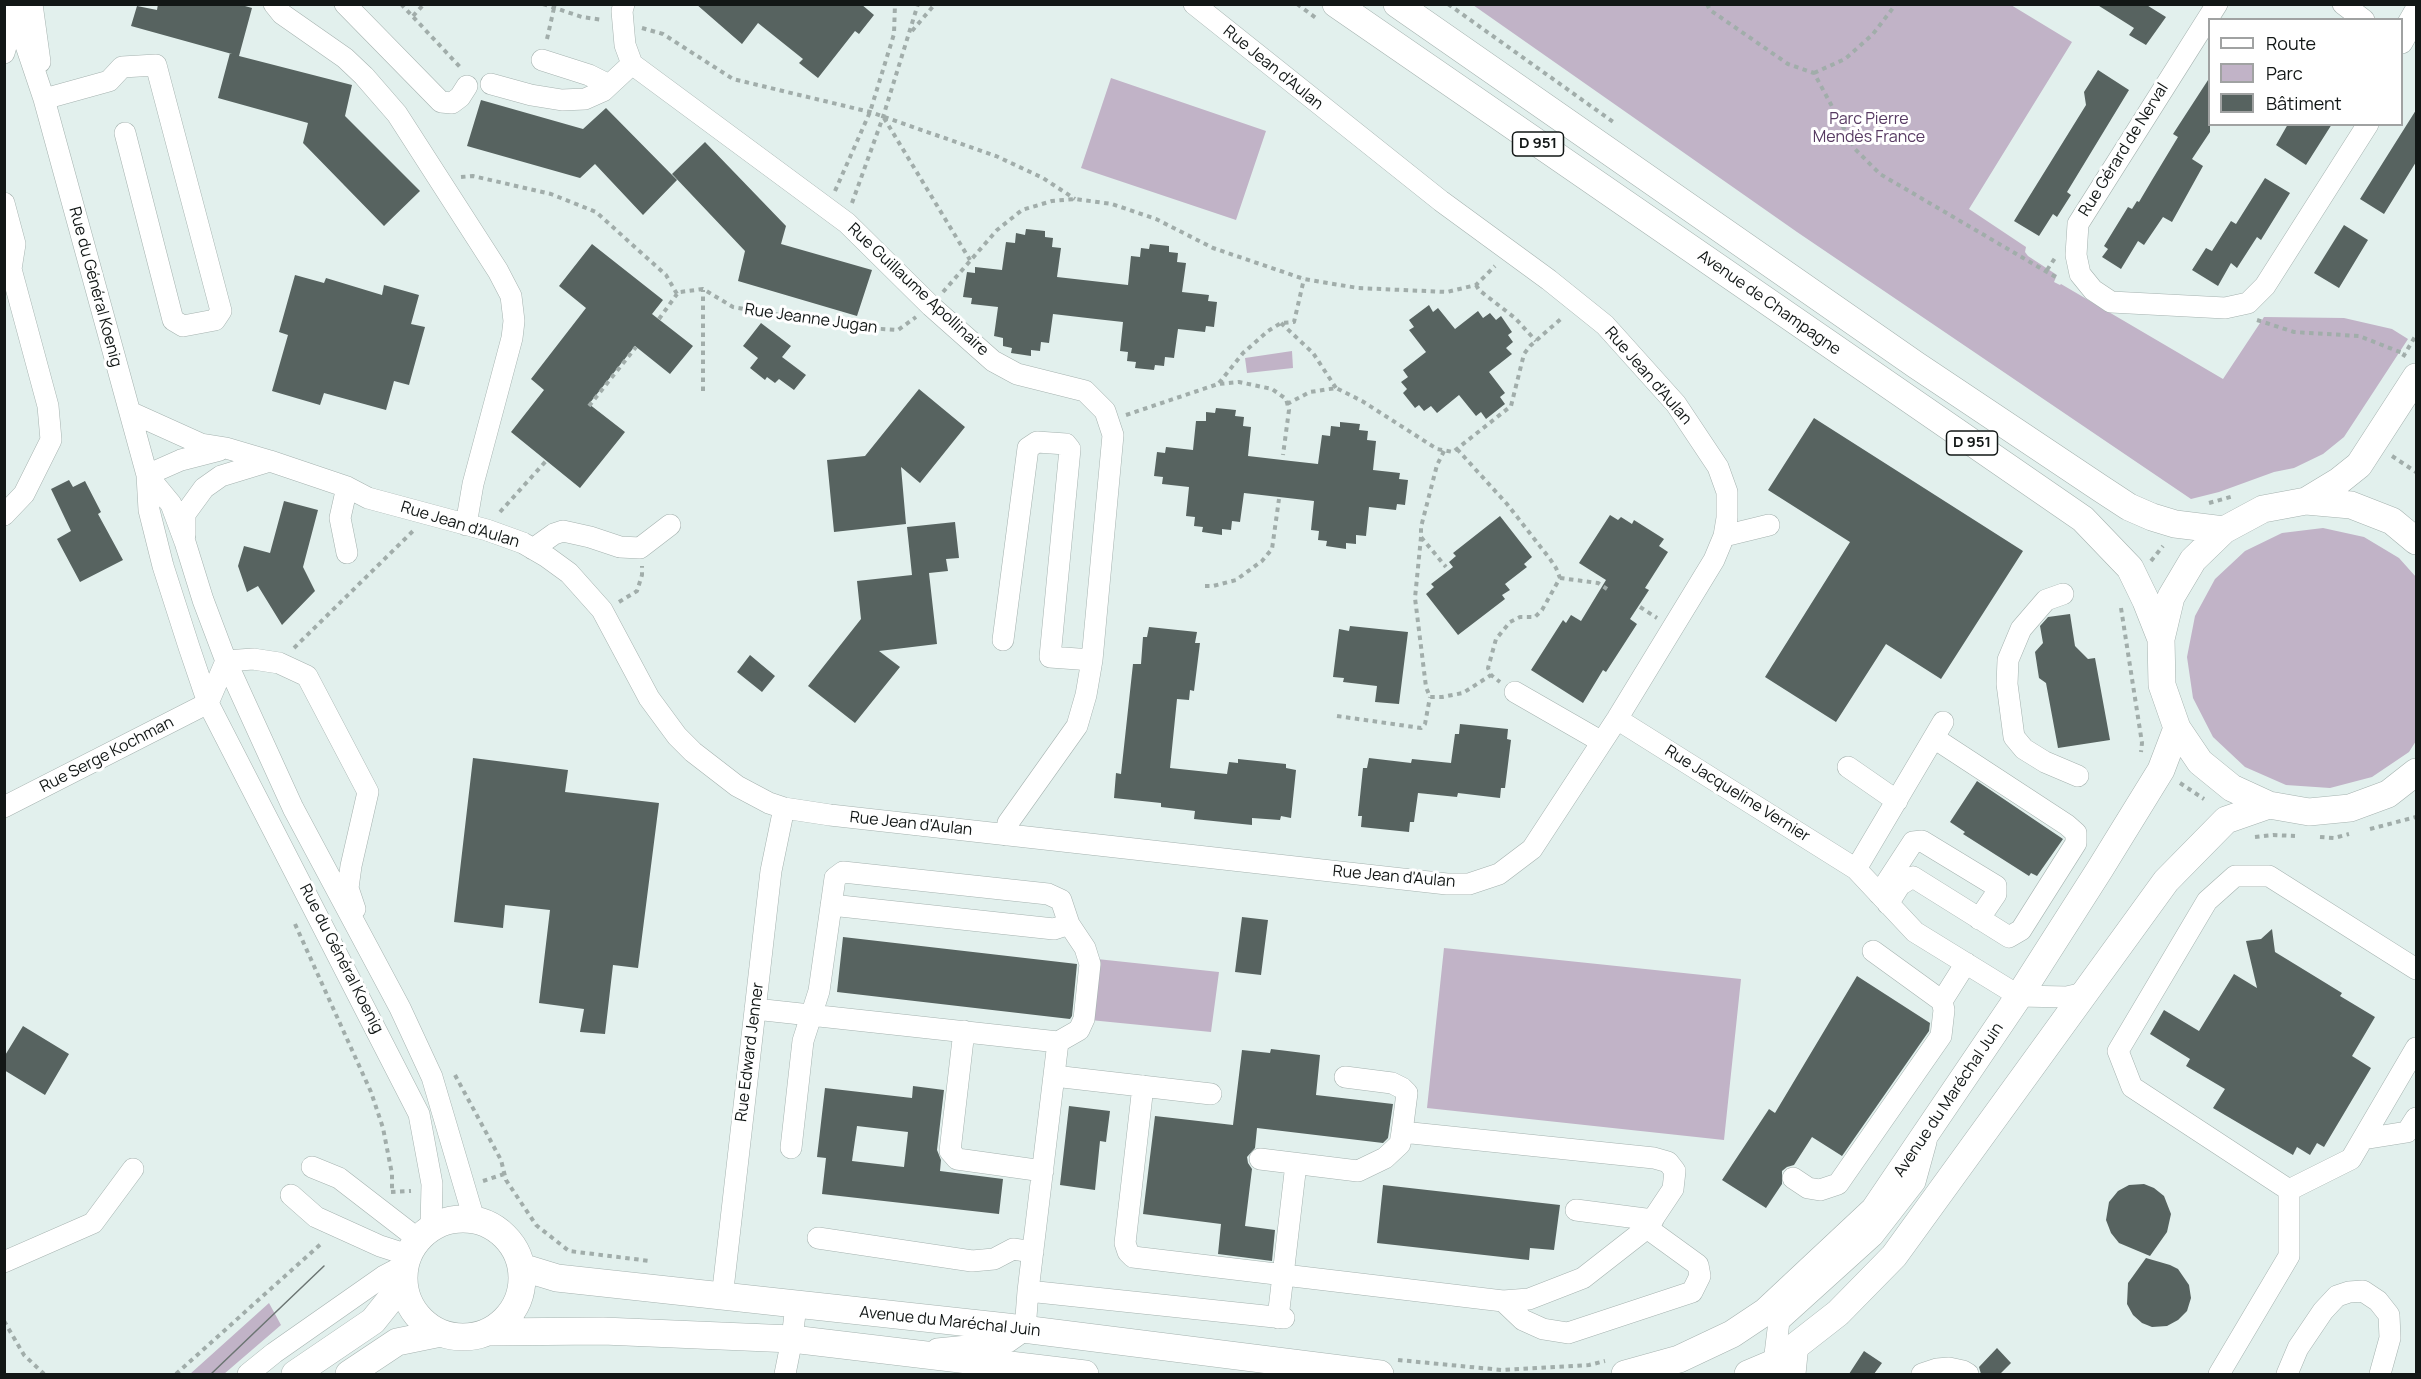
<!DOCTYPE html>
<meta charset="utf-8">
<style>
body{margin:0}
#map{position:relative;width:2421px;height:1379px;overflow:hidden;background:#e2f0ed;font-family:Manrope,sans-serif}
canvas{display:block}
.frame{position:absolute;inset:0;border:6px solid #121716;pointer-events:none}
.legend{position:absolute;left:2208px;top:18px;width:195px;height:108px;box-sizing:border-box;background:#fff;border:2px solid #a0a2a2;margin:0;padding:8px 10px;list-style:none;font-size:18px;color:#121716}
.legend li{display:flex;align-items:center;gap:12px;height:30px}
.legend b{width:30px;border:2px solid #a0a2a2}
</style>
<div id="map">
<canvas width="2421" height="1379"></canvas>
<div class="frame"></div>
<ul class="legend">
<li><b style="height:8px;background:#fff"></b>Route</li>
<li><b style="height:16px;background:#c1b3c7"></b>Parc</li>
<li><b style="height:16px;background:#576360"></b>Bâtiment</li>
</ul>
</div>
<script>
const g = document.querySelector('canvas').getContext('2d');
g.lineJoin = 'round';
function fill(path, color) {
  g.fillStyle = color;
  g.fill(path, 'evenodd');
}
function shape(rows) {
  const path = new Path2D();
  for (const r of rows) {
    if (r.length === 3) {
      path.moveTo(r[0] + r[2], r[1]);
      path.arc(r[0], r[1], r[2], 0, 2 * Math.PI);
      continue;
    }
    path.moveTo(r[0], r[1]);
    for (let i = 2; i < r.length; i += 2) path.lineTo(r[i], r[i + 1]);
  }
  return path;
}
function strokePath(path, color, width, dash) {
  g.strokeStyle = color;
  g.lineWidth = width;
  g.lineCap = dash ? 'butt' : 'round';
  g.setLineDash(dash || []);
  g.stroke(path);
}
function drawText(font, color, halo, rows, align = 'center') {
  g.font = font + ' Manrope,sans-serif';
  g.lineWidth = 6;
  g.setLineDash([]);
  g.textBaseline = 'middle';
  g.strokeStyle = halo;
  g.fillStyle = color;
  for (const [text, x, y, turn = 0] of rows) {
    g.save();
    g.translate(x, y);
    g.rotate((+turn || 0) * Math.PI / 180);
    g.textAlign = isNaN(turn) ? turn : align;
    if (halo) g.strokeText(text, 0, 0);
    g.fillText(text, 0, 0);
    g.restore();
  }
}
fill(shape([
 [1473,5,2011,5,2072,42,1969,209,2026,247,2025,252,2028,256,2057,275,2054,282,2060,285,2061,284,2223,379,2264,317,2344,318,2392,329,2408,339,2344,437,2323,454,2294,468,2274,472,2219,492,2191,499,1797,232],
 [1111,78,1266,131,1236,220,1081,168],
 [1292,351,1293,368,1247,373,1245,358],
 [2323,528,2364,537,2399,558,2416,577,2416,741,2409,752,2372,777,2330,788,2286,785,2245,767,2213,737,2193,698,2187,657,2195,616,2215,579,2245,551,2282,533],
 [1444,948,1741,979,1724,1140,1427,1108],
 [1097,959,1219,972,1211,1032,1090,1020],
 [269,1303,281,1325,224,1374,190,1374]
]), '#c1b3c7');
fill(shape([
 [158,4,238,4,252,8,239,56,352,85,345,116,420,191,384,226,303,143,308,123,218,98,230,53,232,54,131,26,137,6,157,10],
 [696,4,861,4,874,15,859,34,855,31,818,78,799,63,803,59,758,23,742,44],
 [2096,4,2145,4,2166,17,2146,45,2129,35,2134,28],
 [2098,70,2129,90,2067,192,2071,195,2057,217,2053,214,2039,236,2014,221,2086,105,2084,92],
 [2210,77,2210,132,2192,159,2203,166,2172,222,2163,217,2144,245,2138,241,2121,269,2102,257,2108,249,2104,246,2128,207,2132,209,2137,201,2139,202,2152,180,2178,137,2173,134],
 [481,100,583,129,606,108,677,180,643,215,595,164,580,178,467,146],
 [2416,110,2416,162,2384,214,2360,199],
 [2288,124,2332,124,2306,165,2276,145],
 [705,142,786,226,781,244,872,270,857,316,738,281,745,251,672,174],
 [2265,178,2290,193,2261,240,2257,237,2237,268,2231,263,2218,286,2192,270,2206,248,2212,251,2231,221,2236,224],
 [2344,225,2368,240,2339,288,2314,273],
 [1026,229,1045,231,1045,237,1053,238,1052,247,1061,248,1057,277,1101,282,1128,285,1131,256,1140,257,1141,248,1149,249,1150,244,1169,246,1169,252,1178,253,1177,262,1186,263,1182,292,1209,295,1208,301,1217,302,1214,327,1206,326,1205,332,1178,329,1174,358,1165,357,1164,366,1155,365,1154,370,1135,368,1136,362,1127,361,1128,352,1120,351,1123,322,1096,319,1053,314,1049,343,1041,342,1040,351,1031,350,1031,356,1011,353,1012,348,1003,346,1003,338,994,336,998,307,971,304,972,298,963,297,967,272,975,273,975,267,1002,270,1006,242,1015,243,1016,233,1025,235],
 [592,244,663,300,652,314,693,346,670,374,635,346,589,404,625,432,580,488,511,432,544,390,531,379,586,308,559,286],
 [295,275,324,283,326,278,382,295,384,285,419,295,411,324,425,327,409,385,394,381,386,410,324,393,320,405,272,391,288,335,279,332],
 [1429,305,1433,312,1438,308,1455,329,1478,311,1483,318,1490,313,1496,320,1501,316,1512,332,1508,335,1513,342,1506,348,1512,354,1489,372,1505,393,1500,397,1505,404,1486,419,1481,412,1476,416,1459,395,1437,413,1431,406,1424,411,1419,405,1415,408,1403,393,1407,389,1401,382,1408,377,1403,370,1426,352,1409,330,1414,327,1409,320],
 [761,323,791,346,782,357,806,375,794,390,779,379,775,383,767,377,765,380,750,368,758,358,743,346],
 [919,389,965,427,920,483,901,467,906,524,834,532,827,460,865,456],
 [1216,408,1236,410,1235,416,1244,417,1243,426,1251,427,1248,456,1291,461,1318,464,1322,435,1330,436,1331,426,1340,427,1340,422,1360,424,1359,430,1368,431,1367,440,1376,441,1373,470,1400,473,1399,479,1408,480,1405,505,1397,504,1396,510,1369,507,1366,536,1356,535,1356,544,1346,543,1346,549,1326,546,1327,541,1318,540,1319,531,1311,530,1314,501,1244,493,1240,522,1232,521,1231,530,1222,529,1222,535,1202,532,1203,527,1194,526,1195,517,1186,516,1189,487,1162,484,1163,477,1154,476,1157,452,1165,453,1166,447,1193,450,1196,421,1206,421,1206,412,1215,413],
 [1814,418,2023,551,1941,679,1886,644,1836,722,1765,677,1850,542,1768,490],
 [69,480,73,487,85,481,101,512,98,514,123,560,80,582,57,539,71,531,51,489],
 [284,501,318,510,303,567,315,591,282,625,258,586,247,592,238,566,244,546,270,553],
 [1610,515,1618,520,1621,517,1632,524,1634,520,1664,539,1659,546,1668,552,1645,588,1649,590,1630,619,1637,624,1606,672,1603,670,1583,703,1531,670,1563,620,1566,623,1571,615,1581,621,1606,580,1579,563],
 [1500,516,1532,557,1524,564,1527,567,1505,584,1510,590,1502,595,1505,599,1458,635,1426,594,1434,587,1431,584,1453,567,1449,562,1456,556,1453,553],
 [955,522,959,558,946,559,948,571,929,573,937,644,879,651,900,667,855,723,808,686,861,619,857,581,912,575,907,527],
 [2070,614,2075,646,2088,659,2095,658,2110,740,2058,748,2046,683,2039,678,2035,652,2043,643,2040,626,2048,617],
 [1350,626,1408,632,1399,704,1375,702,1377,686,1343,682,1344,678,1333,677,1339,629,1349,631],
 [1149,627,1197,632,1195,643,1200,643,1194,691,1190,690,1189,700,1177,699,1170,768,1227,774,1229,762,1238,763,1238,759,1286,764,1286,768,1296,770,1291,818,1281,816,1280,820,1252,818,1252,825,1194,819,1195,811,1161,807,1161,803,1114,798,1116,773,1121,774,1133,664,1141,664,1143,637,1147,637],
 [750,655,775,676,762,692,737,672],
 [1460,724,1508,729,1507,739,1511,740,1505,788,1501,788,1500,798,1458,793,1457,797,1418,793,1414,822,1410,822,1409,832,1361,827,1362,816,1358,816,1363,768,1367,768,1369,758,1411,763,1412,759,1451,763,1455,734,1459,734],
 [473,758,568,770,565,792,659,803,638,968,613,965,605,1034,580,1032,584,1009,539,1003,550,910,505,905,503,928,454,922],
 [1977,781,2063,839,2037,876,2031,873,2029,876,1963,834,1965,832,1950,822],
 [1242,917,1268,920,1261,975,1235,972],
 [2272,929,2275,952,2342,993,2340,996,2375,1017,2352,1056,2371,1068,2324,1147,2317,1143,2310,1155,2297,1147,2293,1155,2213,1108,2225,1089,2186,1066,2190,1059,2150,1034,2164,1010,2199,1031,2234,974,2257,988,2246,941,2261,939],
 [843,937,1077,964,1072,1016,1070,1019,837,992],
 [1857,976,1930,1023,1929,1031,1842,1156,1812,1137,1794,1165,1787,1167,1782,1171,1782,1184,1766,1208,1722,1180,1769,1109,1775,1113],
 [23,1026,69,1054,45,1095,4,1070,4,1057],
 [1271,1049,1320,1055,1316,1095,1393,1104,1388,1138,1383,1143,1257,1128,1255,1148,1247,1157,1248,1163,1252,1169,1245,1226,1275,1230,1272,1261,1218,1254,1221,1224,1143,1214,1155,1116,1233,1125,1242,1050,1270,1053],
 [913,1086,944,1090,937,1150,941,1160,940,1171,1003,1179,999,1214,822,1194,826,1158,817,1157,825,1088,912,1098],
 [857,1126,908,1132,904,1167,852,1161],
 [1069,1106,1110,1111,1106,1142,1100,1141,1095,1190,1060,1185],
 [2144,1184,2154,1188,2164,1196,2171,1214,2167,1232,2150,1256,2119,1243,2111,1233,2106,1220,2109,1202,2118,1191,2129,1185],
 [1383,1185,1560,1205,1554,1250,1530,1248,1529,1260,1377,1243],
 [2146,1258,2170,1265,2178,1269,2189,1285,2191,1298,2187,1311,2178,1320,2167,1326,2152,1327,2142,1323,2133,1315,2127,1304,2128,1283],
 [1997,1348,2011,1363,2000,1374,1981,1374,1979,1367],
 [1864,1351,1882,1363,1874,1374,1849,1374]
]), '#576360');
const minor = shape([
 [12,4,44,99,147,475,149,510,163,566,189,647,208,703,419,1114,432,1184,431,1227],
 [32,4,40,62],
 [274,4,282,14,345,58,364,76,397,114,498,271,511,296,514,321,512,338,473,484,466,525],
 [345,4,441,102,452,103,460,97,467,86],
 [624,4,622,11,625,45,632,64,847,223,931,306,993,361,1017,374,1085,391,1105,411,1113,435,1092,660,1086,695,1077,726,1008,823,1006,835],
 [2217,4,2078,224,2076,255,2080,274,2093,290,2111,302,2225,308,2248,303,2265,286,2368,124],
 [2343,4,2364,20],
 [2402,43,2407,34,2408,23,2416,9],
 [4,53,15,16],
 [542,60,589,75,609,85],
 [491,84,531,95,562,100,585,99,603,91,632,64],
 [44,99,109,81,122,67,156,65,221,311,215,320,183,326,173,320,125,133],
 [4,203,15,244,11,269,48,406,51,440,24,494,4,515],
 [130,412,201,444,226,448,270,461,347,487,368,498,487,530,523,543,547,557,569,573,602,610,649,698,677,736,693,752,737,786,769,803,784,808,830,815,1447,884,1469,884,1499,874,1532,849,1617,719,1714,560,1724,536,1727,518,1727,492,1718,467,1676,404,1605,325,1549,280,1441,201,1194,4],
 [147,475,171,504,185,542,203,600,226,661,293,808,400,1008,432,1077,474,1219],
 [147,475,181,460,220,450],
 [347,487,340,518,347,553],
 [185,535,185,514,204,488,221,476,270,461],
 [1724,536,1769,525],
 [533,549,554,534,563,531,590,537,620,547,640,548,670,525],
 [2063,594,2046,600,2021,629,2008,660,2007,684,2014,737,2024,749,2045,762,2078,776],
 [1003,640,1028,448,1037,442,1066,444,1070,449,1050,657,1092,660],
 [1515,692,1602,742],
 [208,703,226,661,253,659,279,663,307,676,368,792,351,866,348,888,355,909],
 [1617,719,1856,869,1915,932,2019,996,2067,997,2084,993],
 [1848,767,1897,801],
 [4,807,208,703],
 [1856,869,1943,722],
 [1879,894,1913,842,1922,841,1996,886,1996,894,1979,919],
 [1888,904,1900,885,1913,877,2009,937,2021,930,2076,843,2076,833,2067,825,1934,738],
 [831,905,1054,929,1069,924,1085,948,1090,964,1084,1019,1079,1030,1058,1042],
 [1942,1001,1966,963],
 [755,1009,1058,1042,1028,1291],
 [964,1031,950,1151,957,1159,1043,1171],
 [1054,1076,1211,1094],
 [1143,1086,1125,1243,1128,1252,1133,1257,1503,1301,1529,1299,1583,1278,1647,1228,1673,1189,1675,1171,1668,1162,1654,1158,1402,1132,1407,1093,1402,1088,1392,1083,1345,1077],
 [2363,1139,2407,1132,2416,1118],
 [791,1148,803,1041,819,991,835,878,843,872,1048,894,1061,900,1069,924],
 [1260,1159,1358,1171,1385,1158,1400,1144,1402,1132],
 [312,1167,339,1178,418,1239],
 [1793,1178,1808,1188,1820,1190,1838,1184,1941,1036,1944,1010,1942,1001,1873,951],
 [2289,1190,2132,1087,2118,1051,2207,901,2235,876,2269,876,2416,969],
 [2289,1190,2351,1159,2416,1048],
 [291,1195,316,1217,380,1246,408,1255],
 [1576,1210,1653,1220],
 [818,1238,972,1261,994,1259,1013,1249,1033,1252],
 [4,1262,93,1223,133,1169],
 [722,1298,771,871,784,808],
 [1503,1301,1523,1320,1543,1329,1568,1333,1692,1292,1700,1276,1698,1265,1647,1228],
 [1278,1318,1296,1164],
 [937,1349,1008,1342,1025,1330,1028,1291,1284,1318],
 [1775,1371,1774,1363,1779,1321,1873,1236,1915,1182,1926,1142],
 [248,1374,274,1353,384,1276,405,1265],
 [785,1374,792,1339,796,1305],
 [1795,1374,1798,1344],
 [1922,1374,1937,1369,1949,1368,1963,1371,1968,1374],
 [2219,1374,2289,1256,2289,1190],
 [2287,1374,2298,1348,2323,1311,2337,1296,2349,1292,2363,1291,2378,1301,2389,1315,2390,1338,2380,1374]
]);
const major = shape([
 [1336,4,2083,519,2130,568,2146,601,2161,639],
 [1397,4,1916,365,2100,488,2129,507,2152,517,2175,524,2224,530],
 [2306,501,2339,481,2359,465,2416,377],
 [2416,541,2392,521,2351,505,2306,501,2263,509,2224,530,2193,560,2171,597,2161,639,2162,685,2177,728,2200,762,2232,788,2269,805,2309,812,2350,808,2388,794,2416,772],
 [463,1278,59],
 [521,1267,557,1278,1007,1327,1380,1374],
 [487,1332,603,1331,792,1339,1085,1374],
 [295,1374,373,1321,389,1301,404,1275],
 [349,1374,397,1342,441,1333],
 [1625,1374,1679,1359,1732,1334,1765,1312,1874,1210,2019,996,2100,869,2161,770,2177,728],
 [1748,1374,1774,1363,1838,1313,1894,1256,2166,881,2226,820,2269,805]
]);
strokePath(minor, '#a5b2af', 22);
strokePath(major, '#a5b2af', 28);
strokePath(shape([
 [401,4,460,67],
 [543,4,582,17,603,20],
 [1297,4,1316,18],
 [1448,4,1616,124],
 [1707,4,1710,10,1788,64,1814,73,1855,149,1880,174,2059,279],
 [413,16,424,4],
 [642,28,663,34,733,79,870,112,996,156,1043,178,1075,199],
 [912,31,935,4],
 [547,39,554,8],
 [1814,73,1845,59,1873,34,1896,4],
 [884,118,970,260],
 [461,177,473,176,551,194,596,212,666,275,677,294,680,292,703,289,733,307,852,327,898,330,916,317],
 [835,191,870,112,894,34,895,4],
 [852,203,883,117,918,4],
 [2047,270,2055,258],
 [1476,285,1479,290,1515,318,1536,341],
 [943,292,997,230,1022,210,1052,201,1075,199,1112,204,1156,219,1213,248,1304,279,1358,288,1447,292,1476,285,1495,266],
 [659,319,677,294],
 [2257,320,2294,332,2359,336,2405,354],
 [1281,323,1313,353,1336,388],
 [2403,357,2416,335],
 [1219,383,1243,353,1268,331,1281,323,1294,322,1304,279],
 [703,391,703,290],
 [1287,404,1310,392,1336,388,1362,401,1437,449,1453,452,1511,406,1524,354,1530,346,1563,317],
 [589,406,636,347],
 [1126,415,1218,384,1239,382,1272,389,1286,399,1289,410,1283,455],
 [1457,449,1507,504,1550,559,1556,568,1560,578,1542,610,1535,617,1520,617,1510,622,1496,639,1488,668,1491,675,1500,682],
 [1444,451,1437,465,1421,527,1421,537,1446,567],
 [2392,456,2416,472],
 [2209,503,2234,496],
 [500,512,546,461],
 [1421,537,1415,598,1426,687,1430,697,1442,697,1463,693,1491,675],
 [2151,561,2163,546],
 [1560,578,1598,583,1607,589],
 [1205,586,1213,586,1236,580,1262,561,1272,549,1279,499],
 [619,602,637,591,642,575,642,566],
 [1640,607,1657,618],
 [2121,608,2142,743,2141,752],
 [294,648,413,531],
 [1337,716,1421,728,1425,724,1430,697],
 [2180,783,2204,799],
 [2370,829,2416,817],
 [2255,837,2273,835,2295,836],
 [2320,837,2334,838,2349,834],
 [295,924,371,1092,383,1128,392,1174,392,1191],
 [455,1075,501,1160,506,1180,536,1225,569,1251,650,1261],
 [483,1181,504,1174],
 [391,1192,411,1191],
 [4,1321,24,1355,44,1374],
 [1398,1360,1502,1370,1589,1365,1605,1361],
 [176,1374,323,1242]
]), '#a1adaa', 4, [4.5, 4.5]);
strokePath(minor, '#fff', 21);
strokePath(major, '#fff', 27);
strokePath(shape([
 [211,1374,324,1266]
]), '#6c7573', 1.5);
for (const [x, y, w] of [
 [1538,144,51],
 [1972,443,51]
]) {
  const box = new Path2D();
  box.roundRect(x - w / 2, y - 12, w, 24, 4.5);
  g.fillStyle = '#fff';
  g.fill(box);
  strokePath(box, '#121716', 1.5);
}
drawText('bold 15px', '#121716', null, [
 ["D 951",1538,144],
 ["D 951",1972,443]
]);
drawText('16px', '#121716', '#fff', [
 ["Rue Jean d'Aulan",1273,68,39],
 ["Rue Gérard de Nerval",2124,150,-58],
 ["Rue du Général Koenig",95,287,75],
 ["Rue Guillaume Apollinaire",918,290,43],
 ["Avenue de Champagne",1769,303,35],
 ["Rue Jeanne Jugan",811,319,8],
 ["Rue Jean d'Aulan",1648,376,49],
 ["Rue Jean d'Aulan",460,525,17],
 ["Rue Serge Kochman",107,755,-27],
 ["Rue Jacqueline Vernier",1737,794,32],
 ["Rue Jean d'Aulan",911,824,6],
 ["Rue Jean d'Aulan",1394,877,5],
 ["Rue du Général Koenig",341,959,63],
 ["Rue Edward Jenner",750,1052,-83],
 ["Avenue du Maréchal Juin",1949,1100,-56],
 ["Avenue du Maréchal Juin",950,1322,6]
]);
drawText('16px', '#573a62', '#fff', [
 ["Parc Pierre",1869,120],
 ["Mendès France",1869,138]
]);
</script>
